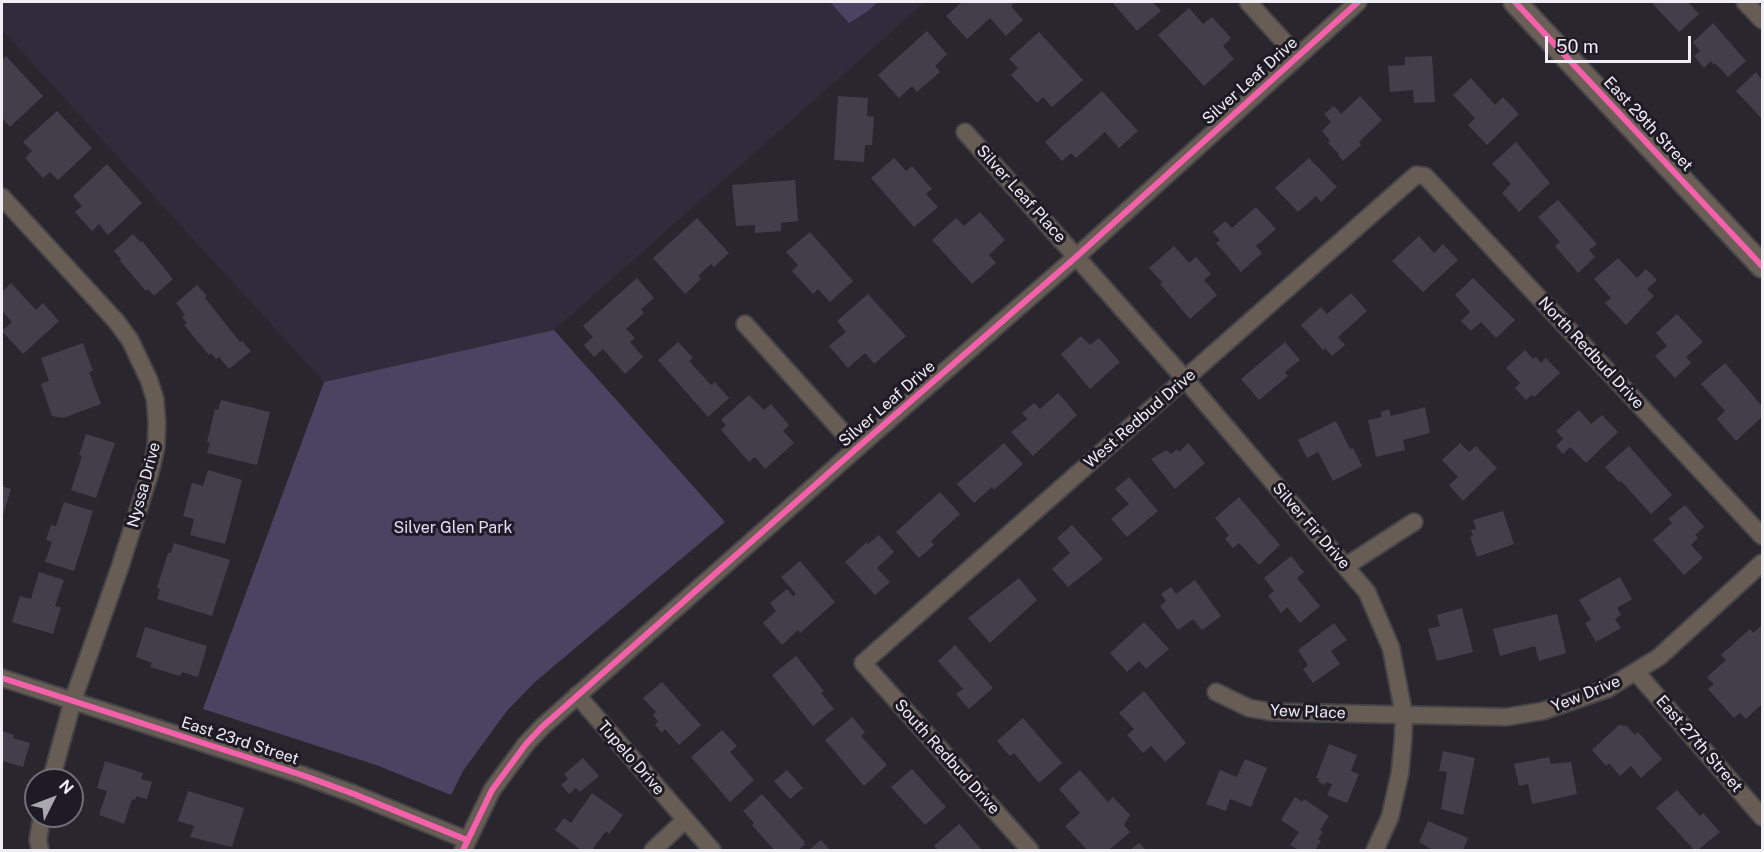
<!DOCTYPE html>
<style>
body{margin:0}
#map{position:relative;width:1764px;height:852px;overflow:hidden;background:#29272d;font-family:"Public Sans",sans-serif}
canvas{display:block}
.frame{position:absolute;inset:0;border:3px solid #f0eef5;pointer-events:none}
.north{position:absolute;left:24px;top:768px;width:60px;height:60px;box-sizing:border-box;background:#1e1b25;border:2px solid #726f78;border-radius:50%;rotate:48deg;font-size:16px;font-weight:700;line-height:24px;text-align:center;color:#f0eef5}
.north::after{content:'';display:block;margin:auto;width:21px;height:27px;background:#aaa8af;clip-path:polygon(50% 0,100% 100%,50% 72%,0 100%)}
.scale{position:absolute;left:1545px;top:36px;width:146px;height:27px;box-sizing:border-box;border:3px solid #f0eef5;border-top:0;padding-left:8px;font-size:18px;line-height:21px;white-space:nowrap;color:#f0eef5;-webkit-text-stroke:4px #1e1b25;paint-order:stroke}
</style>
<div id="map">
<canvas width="1764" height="852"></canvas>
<div class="frame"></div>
<div class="north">N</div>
<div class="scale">50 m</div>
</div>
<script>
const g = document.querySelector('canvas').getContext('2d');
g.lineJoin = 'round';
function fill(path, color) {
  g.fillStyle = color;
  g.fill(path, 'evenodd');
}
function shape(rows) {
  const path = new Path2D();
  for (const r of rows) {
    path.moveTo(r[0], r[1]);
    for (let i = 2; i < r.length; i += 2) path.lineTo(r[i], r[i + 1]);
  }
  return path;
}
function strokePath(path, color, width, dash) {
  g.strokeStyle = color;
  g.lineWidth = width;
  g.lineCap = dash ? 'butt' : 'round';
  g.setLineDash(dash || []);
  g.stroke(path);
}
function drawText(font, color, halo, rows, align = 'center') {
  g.font = font + ' "Public Sans",sans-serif';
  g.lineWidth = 6;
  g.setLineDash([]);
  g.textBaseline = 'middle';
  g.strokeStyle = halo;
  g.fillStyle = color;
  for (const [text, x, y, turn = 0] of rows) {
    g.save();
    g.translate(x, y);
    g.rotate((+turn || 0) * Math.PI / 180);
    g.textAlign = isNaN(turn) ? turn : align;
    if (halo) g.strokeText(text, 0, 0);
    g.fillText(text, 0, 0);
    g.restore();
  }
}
fill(shape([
 [2,2,925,2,554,330,324,382,2,30]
]), '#302c3b');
fill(shape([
 [830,2,878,2,868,11,849,23],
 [554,330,725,522,535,682,506,712,463,771,451,795,376,765,203,709,324,382]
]), '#4c4262');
fill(shape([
 [962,2,1013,2,1014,3,1011,6,1023,20,1006,36,990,18,967,39,946,16],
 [1112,2,1153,2,1161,11,1137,31],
 [1651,2,1688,2,1699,14,1679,32],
 [1189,8,1203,24,1212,17,1231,38,1223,46,1234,59,1204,86,1158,35],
 [1713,23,1746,61,1728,77,1715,63,1714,65,1711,61,1704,68,1694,56,1700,51,1693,42],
 [927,31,947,54,935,66,940,72,917,92,912,86,899,98,878,75],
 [1039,32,1083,80,1052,107,1043,97,1037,103,1011,75,1018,68,1009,59],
 [6,56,43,96,10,127,2,118,2,60],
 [1432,56,1435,102,1414,103,1413,90,1390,92,1388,66,1405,65,1405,57],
 [1756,72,1762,80,1762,119,1736,91],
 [1471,78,1495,105,1503,97,1519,114,1487,145,1468,125,1475,118,1453,95],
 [1102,91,1138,131,1119,148,1105,132,1076,158,1071,153,1062,161,1045,142],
 [838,96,868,98,867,116,874,117,872,145,865,145,864,162,834,160],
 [1360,96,1382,120,1359,142,1361,145,1343,161,1338,155,1339,154,1328,143,1330,141,1322,131,1331,122,1324,114,1334,106,1341,114],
 [57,111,92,148,58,180,50,172,43,178,25,158,32,151,23,142],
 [1516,142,1550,183,1519,212,1502,193,1511,184,1492,164],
 [894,158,906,171,912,166,932,189,926,194,938,207,914,227,871,178],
 [1309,158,1337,187,1321,202,1316,196,1298,212,1275,188],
 [107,164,142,203,108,235,99,224,92,231,75,212,82,206,73,196],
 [795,180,798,221,781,223,781,231,755,233,755,225,736,226,732,185],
 [1558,200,1597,244,1589,250,1595,257,1578,273,1555,246,1560,242,1538,217],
 [1256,207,1276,229,1256,246,1262,253,1241,272,1216,243,1220,240,1213,232,1225,221,1232,228],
 [980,212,1005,240,989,255,996,263,972,284,932,240,956,218,964,226],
 [697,218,729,253,714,267,711,264,698,276,701,279,685,294,653,258],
 [810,232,853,281,830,302,818,289,813,294,792,271,798,265,786,252],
 [133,234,140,242,142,241,173,279,154,296,148,289,146,291,120,261,121,259,114,251],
 [1419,236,1434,253,1443,244,1458,260,1423,292,1392,261],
 [1174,246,1189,263,1196,257,1211,274,1204,280,1217,295,1190,319,1160,284,1162,282,1149,268],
 [1618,258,1637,278,1646,269,1657,280,1647,289,1654,296,1626,325,1605,303,1611,298,1594,279],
 [637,278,654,298,641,309,644,313,626,329,635,338,630,342,643,357,625,374,603,349,594,357,584,345,593,337,583,326],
 [1473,278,1515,320,1496,338,1481,322,1471,331,1461,321,1470,312,1455,295],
 [11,283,36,310,43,303,59,321,23,354,2,331,12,322,2,311,2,292],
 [197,285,207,296,205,298,240,342,242,341,251,351,229,369,219,357,216,359,211,353,209,355,184,325,187,323,182,317,185,315,176,303],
 [1351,293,1367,311,1338,337,1345,345,1332,356,1325,348,1323,350,1301,325,1321,307,1327,314],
 [868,294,906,336,874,364,865,353,848,368,829,346,846,332,837,321],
 [1677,314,1703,342,1686,357,1691,363,1675,378,1655,356,1667,346,1656,333],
 [1081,336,1090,345,1099,338,1120,362,1090,389,1061,354],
 [678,342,693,358,689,361,711,385,715,382,729,398,708,417,658,360],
 [1285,342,1300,360,1285,372,1288,376,1259,400,1241,379],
 [83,343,93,371,89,372,101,404,63,418,52,416,41,384,49,381,41,358],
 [1525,350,1533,359,1536,357,1541,363,1546,358,1560,373,1534,397,1532,395,1526,400,1515,388,1520,383,1506,368],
 [1725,363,1762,406,1762,417,1736,441,1717,419,1725,411,1701,384],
 [1058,393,1077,415,1033,456,1011,432,1027,419,1022,413,1034,403,1040,409],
 [749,395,764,410,771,404,789,425,783,431,794,443,765,469,755,457,749,462,721,430,726,425,721,420],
 [221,400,270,412,257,465,207,453,210,443,207,442,215,409,218,410],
 [1425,407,1430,433,1403,440,1405,450,1376,457,1368,420,1382,417,1381,412,1389,409,1391,416],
 [1579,410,1591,424,1602,415,1618,432,1586,463,1570,447,1563,454,1556,446,1563,439,1556,431],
 [1336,421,1350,449,1353,448,1362,466,1333,481,1318,452,1307,458,1298,440],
 [86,434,115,443,96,498,71,490,82,456,79,455],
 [1004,443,1023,464,994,490,992,487,974,503,957,484],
 [1188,443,1205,463,1175,489,1151,459,1166,450,1171,454,1177,449,1179,452],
 [1460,443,1469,452,1476,446,1497,468,1463,501,1449,485,1458,477,1442,460],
 [1629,446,1672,495,1651,514,1621,481,1619,482,1605,467],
 [208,470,242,480,225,544,190,535,194,519,183,516,192,483,203,486],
 [1129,477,1158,511,1127,537,1111,519,1129,504,1115,489],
 [2,486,11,489,2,518],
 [940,492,960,514,931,541,934,545,919,558,896,532],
 [1239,497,1280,545,1259,565,1239,543,1233,548,1225,539,1229,535,1215,518],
 [64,502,93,511,74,571,45,562,52,542,46,540,51,525,56,526],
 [1685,505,1704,527,1695,535,1698,538,1691,545,1703,558,1684,575,1653,540,1672,523,1668,519],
 [1503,511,1514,544,1477,557,1470,537,1473,536,1471,530,1476,529,1473,520],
 [1072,525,1103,559,1068,587,1052,569,1070,553,1057,538],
 [879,535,894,552,877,568,890,582,875,595,845,562,867,542,868,544],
 [174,543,230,560,212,616,157,599,160,589,157,588,168,553,171,553],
 [1291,556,1304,572,1297,578,1320,606,1300,623,1287,607,1281,613,1268,596,1274,591,1264,578],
 [800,561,835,602,800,633,798,630,782,645,763,623,776,611,770,603,787,589,793,596,796,594,781,577],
 [39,572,64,580,55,606,61,607,53,634,12,622,20,596,31,599],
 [1620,577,1632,599,1617,608,1621,615,1615,619,1621,628,1596,642,1585,623,1591,620,1579,600],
 [1019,578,1037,600,990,643,968,618],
 [1195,580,1221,616,1202,630,1193,619,1178,630,1160,606,1166,601,1161,594,1171,587,1176,594],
 [1462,608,1473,652,1437,661,1428,629,1440,626,1437,615],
 [1557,614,1566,653,1539,661,1535,646,1500,656,1493,629],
 [1144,622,1169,649,1146,669,1139,661,1127,672,1110,653],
 [1334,623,1347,640,1331,651,1340,664,1313,683,1303,669,1308,665,1298,650],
 [1762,625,1762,704,1746,719,1740,713,1734,718,1708,689,1714,684,1707,677,1726,660,1721,655,1750,629,1753,633],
 [145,627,207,646,198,677,182,672,180,676,150,667,152,663,136,657],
 [955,645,993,688,969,709,956,694,963,689,938,661],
 [796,656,824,691,821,693,834,709,813,726,772,675],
 [662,682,701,725,679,745,665,729,662,733,655,725,658,721,653,715,656,712,643,698],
 [1144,691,1186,743,1165,762,1151,746,1143,753,1127,735,1134,729,1119,713],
 [852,717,865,732,861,736,887,765,864,786,825,740],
 [1023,718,1062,763,1039,783,1014,753,1010,756,997,741],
 [1619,725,1627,726,1635,735,1638,732,1662,759,1641,778,1631,766,1620,776,1609,763,1606,766,1592,750],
 [722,730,737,746,730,752,754,780,730,802,691,757],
 [2,731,14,735,13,738,30,743,23,767,2,761],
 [1329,744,1357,755,1351,771,1359,774,1347,803,1327,795,1332,784,1326,782,1325,785,1318,782,1319,779,1316,778],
 [1443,751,1475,758,1463,815,1441,809,1447,772,1439,771],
 [1549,757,1551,764,1571,762,1577,794,1532,804,1528,784,1519,786,1514,764],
 [583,758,599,776,580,792,576,788,569,794,561,785,568,779,564,774],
 [1245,759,1267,768,1251,807,1230,799,1226,811,1206,804,1220,770,1237,777],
 [105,761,143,773,141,779,152,782,147,799,136,796,135,800,132,799,124,824,99,815,107,791,97,788],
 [912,769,946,807,925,825,891,787],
 [787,770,803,788,790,799,774,781],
 [1080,770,1108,802,1113,797,1130,815,1124,825,1130,832,1109,850,1087,850,1065,826,1080,813,1059,789],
 [1677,790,1700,816,1703,813,1720,832,1698,850,1694,850,1656,808],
 [188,791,244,808,232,847,190,837,194,826,178,821],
 [592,793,623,815,609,834,606,831,592,850,581,850,555,830,564,818,571,823],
 [762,794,805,842,803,843,805,845,798,850,774,850,752,825,754,823,743,811],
 [1295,797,1302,802,1304,799,1329,816,1320,830,1323,832,1318,839,1321,841,1315,850,1299,850,1290,845,1299,832,1281,820],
 [1428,821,1468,838,1463,850,1433,850,1419,842],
 [959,824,982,850,938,850,934,846],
 [821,840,830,850,809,850],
 [1139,843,1146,850,1130,850]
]), '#433f4a');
const minor = shape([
 [1248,2,1297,56],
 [1745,2,1762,20],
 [965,132,1185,379,1367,592,1391,648,1404,715,1403,740,1400,773,1390,817,1375,850],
 [2,197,116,321,130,340,149,380,155,399,157,423,156,447,150,473,120,567,73,700,51,780],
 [745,324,857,448],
 [1346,566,1414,522],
 [1636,672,1762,817],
 [2,678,302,775,354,794,467,840],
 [1216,692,1249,708,1272,712,1506,717,1543,711,1607,689,1659,657,1762,563],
 [577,695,712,850],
 [40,850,38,840,42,816],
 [463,850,492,790,526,744,542,727,857,448,1076,257,1358,2],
 [653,850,685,820],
 [1030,850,863,663,1416,175,1425,176,1762,536]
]);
const secondary = shape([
 [1515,2,1762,266]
]);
strokePath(minor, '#454448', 20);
strokePath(secondary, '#454448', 26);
strokePath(minor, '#675d55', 16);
strokePath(secondary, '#6a5f57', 22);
strokePath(shape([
 [1515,2,1762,266],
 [2,678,302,775,354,794,467,840],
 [463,850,492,790,526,744,542,727,857,448,1076,257,1358,2]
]), '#f560ab', 6);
drawText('16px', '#f0eef5', '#1e1b25', [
 ["Silver Leaf Drive",1250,81,-42],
 ["East 29th Street",1648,124,47],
 ["Silver Leaf Place",1021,194,48],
 ["North Redbud Drive",1591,353,47],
 ["Silver Leaf Drive",887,404,-41],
 ["West Redbud Drive",1140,419,-41],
 ["Nyssa Drive",144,485,-75],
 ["Silver Fir Drive",1311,526,49],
 ["Yew Drive",1586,694,-22],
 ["Yew Place",1308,712,2],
 ["East 23rd Street",240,741,18],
 ["East 27th Street",1699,744,49],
 ["South Redbud Drive",947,757,48],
 ["Tupelo Drive",631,758,49]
]);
drawText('16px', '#e4dbfa', '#1e1b25', [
 ["Silver Glen Park",453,528]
]);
</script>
